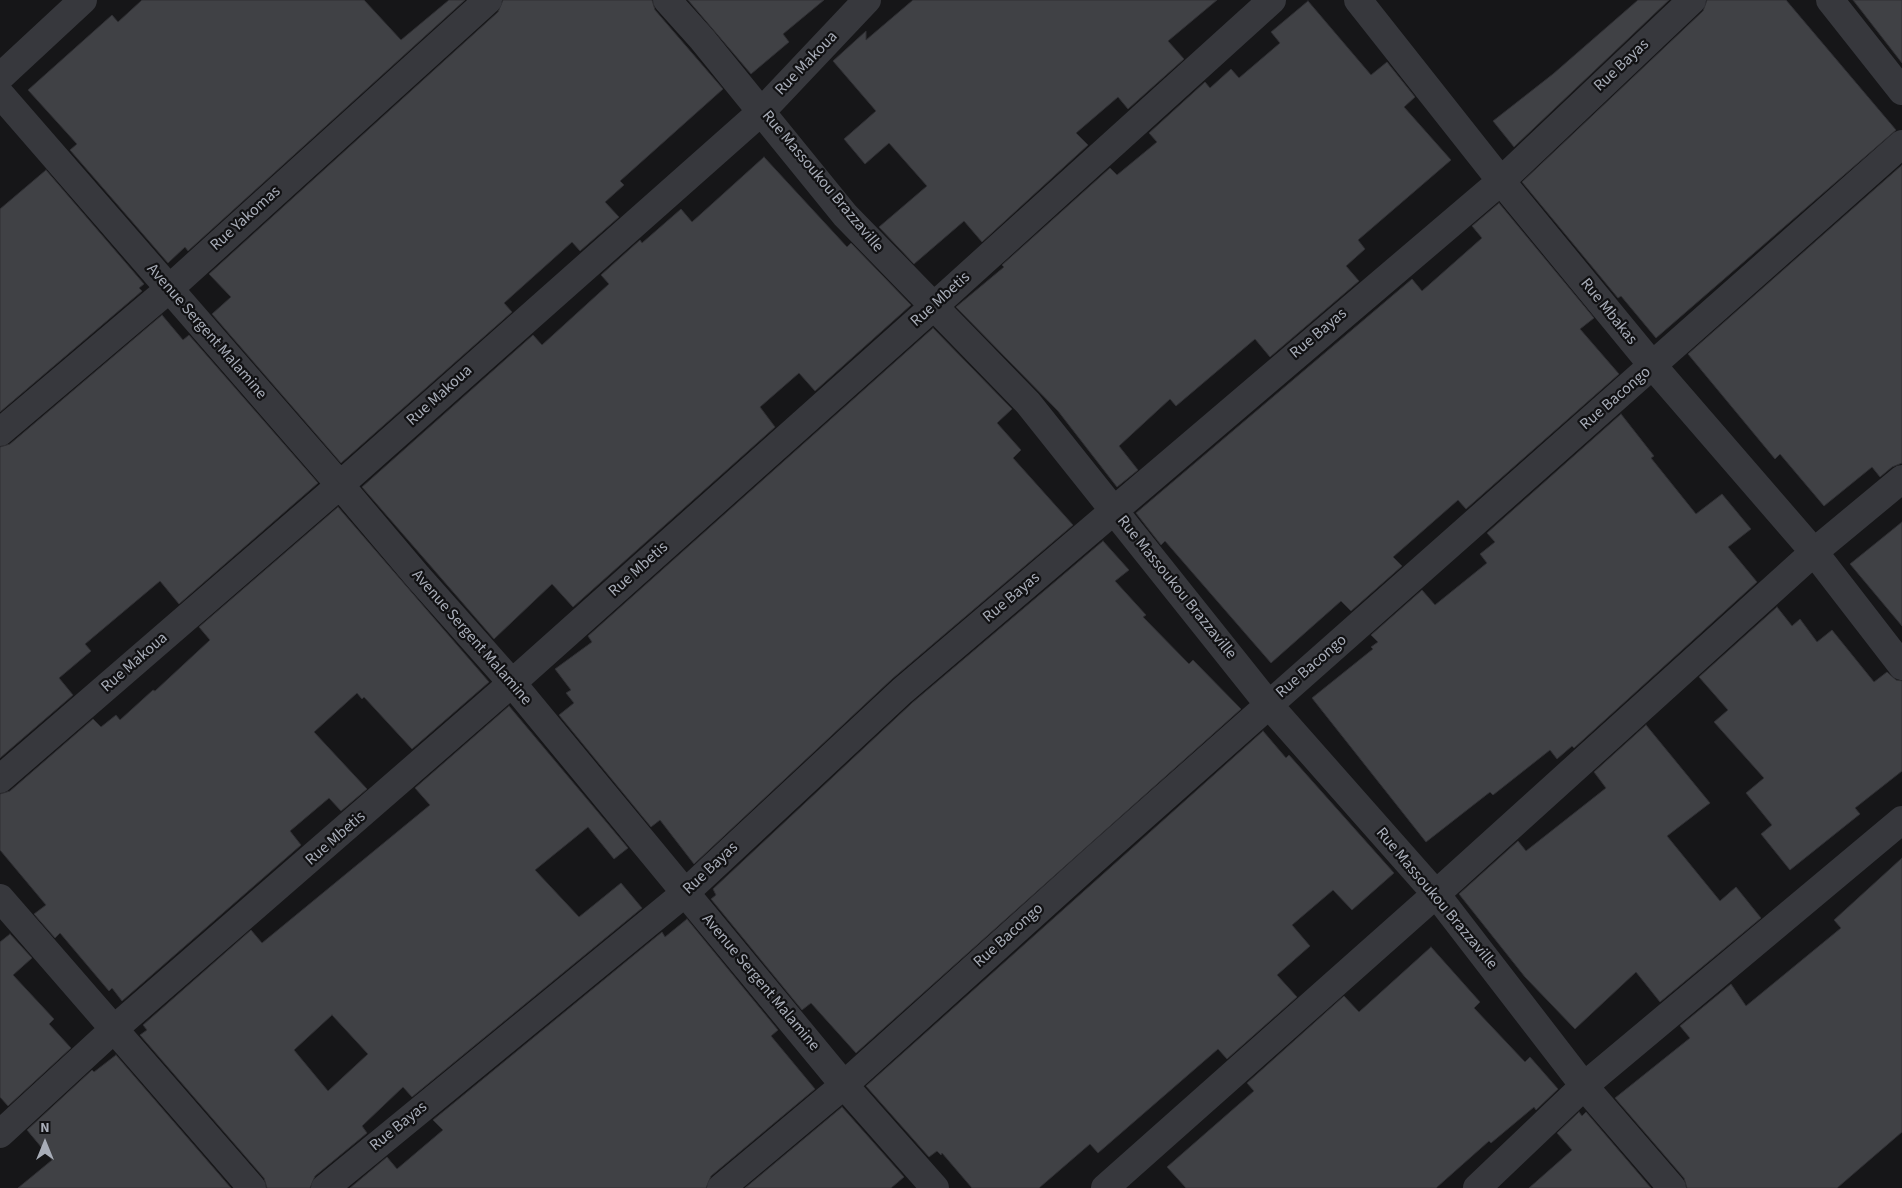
<!DOCTYPE html>
<style>
body{margin:0}
#map{position:relative;width:1902px;height:1188px;overflow:hidden;background:#161618;font-family:"Source Sans 3",sans-serif}
canvas{display:block}
.north{position:absolute;left:20px;top:1118px;width:50px;height:50px;-webkit-text-stroke:4px #111113;paint-order:stroke;rotate:0deg;font-size:14px;font-weight:700;line-height:20px;text-align:center;color:#a8adb8}
.north::after{content:'';display:block;margin:auto;width:18px;height:22px;background:#a8adb8;clip-path:polygon(50% 0,100% 100%,50% 72%,0 100%)}
</style>
<div id="map">
<canvas width="1902" height="1188"></canvas>
<div class="north">N</div>
</div>
<script>
const g = document.querySelector('canvas').getContext('2d');
g.lineJoin = 'round';
function fill(path, color) {
  g.fillStyle = color;
  g.fill(path, 'evenodd');
}
function shape(rows) {
  const path = new Path2D();
  for (const r of rows) {
    path.moveTo(r[0], r[1]);
    for (let i = 2; i < r.length; i += 2) path.lineTo(r[i], r[i + 1]);
  }
  return path;
}
function strokePath(path, color, width, dash) {
  g.strokeStyle = color;
  g.lineWidth = width;
  g.lineCap = dash ? 'butt' : 'round';
  g.setLineDash(dash || []);
  g.stroke(path);
}
function drawText(font, color, halo, rows, align = 'center') {
  g.font = font + ' "Source Sans 3",sans-serif';
  g.lineWidth = 4.5;
  g.setLineDash([]);
  g.textBaseline = 'middle';
  g.strokeStyle = halo;
  g.fillStyle = color;
  for (const [text, x, y, turn = 0] of rows) {
    g.save();
    g.translate(x, y);
    g.rotate((+turn || 0) * Math.PI / 180);
    g.textAlign = isNaN(turn) ? turn : align;
    if (halo) g.strokeText(text, 0, 0);
    g.fillText(text, 0, 0);
    g.restore();
  }
}
const building = shape([
 [142,0,364,0,401,40,449,0,465,0,188,251,185,247,168,263,70,150,77,144,28,90,112,15,118,22,142,0],
 [503,0,652,0,655,10,723,89,620,181,624,185,605,202,619,217,580,251,572,242,504,303,512,312,341,463,212,314,231,297,209,274,498,12,503,0],
 [688,0,824,0,783,34,789,42,751,74,688,0],
 [913,0,1217,0,1168,41,1184,59,1128,109,1118,97,1076,133,1088,145,982,242,964,221,914,264,879,227,927,186,889,143,865,164,844,139,876,111,833,61,866,31,866,40,913,0],
 [1638,0,1669,0,1514,147,1493,121,1553,74,1638,0],
 [1707,0,1786,0,1896,130,1656,338,1621,296,1618,298,1522,182,1703,11,1707,0],
 [1853,0,1902,0,1902,63,1853,0],
 [1308,1,1371,75,1387,62,1415,97,1404,107,1451,160,1358,240,1365,249,1346,266,1359,281,1270,357,1255,339,1176,406,1170,399,1119,446,1138,470,1117,487,1058,411,956,307,1004,267,1002,265,1110,168,1117,175,1157,142,1149,133,1205,82,1210,88,1231,69,1239,78,1280,43,1271,32,1308,1],
 [764,157,847,247,851,243,911,305,815,391,799,373,760,407,775,427,573,607,552,584,494,639,362,487,533,335,542,345,609,284,601,275,640,240,642,243,681,209,692,222,764,157],
 [1902,165,1902,463,1892,467,1880,477,1872,467,1824,506,1780,454,1775,459,1688,354,1902,165],
 [46,170,144,284,139,288,142,291,0,412,0,209,46,170],
 [1499,203,1594,318,1580,329,1619,374,1466,509,1458,500,1393,557,1402,566,1351,611,1341,601,1271,663,1165,541,1161,545,1136,513,1412,279,1422,291,1482,238,1472,226,1499,203],
 [162,315,183,340,189,335,318,483,179,604,160,581,85,644,91,651,59,678,73,695,0,758,0,447,10,444,162,315],
 [933,328,1012,409,997,423,1021,450,1013,458,1073,525,892,679,694,864,660,820,651,827,559,715,574,703,566,693,571,690,555,669,592,642,588,636,933,328],
 [1621,414,1654,456,1651,458,1696,514,1722,494,1751,529,1728,547,1757,582,1574,748,1572,746,1557,759,1550,750,1493,795,1490,792,1426,842,1312,698,1373,649,1371,647,1378,642,1371,635,1422,590,1435,605,1487,563,1480,554,1495,542,1487,533,1621,414],
 [338,507,489,682,412,749,364,697,362,699,357,693,314,732,367,789,341,811,329,798,290,831,301,845,122,1001,112,988,109,991,60,933,55,938,34,914,46,905,0,850,0,794,10,791,93,719,101,727,116,715,120,720,153,690,155,691,210,640,199,627,338,507],
 [1902,522,1902,626,1850,564,1902,522],
 [1103,541,1129,570,1115,581,1146,615,1143,617,1189,664,1193,660,1241,709,856,1053,811,1003,802,1010,711,899,716,895,713,889,912,703,1103,541],
 [1777,607,1792,626,1800,619,1817,642,1832,630,1874,682,1887,672,1896,680,1902,681,1902,771,1855,808,1860,814,1790,870,1761,834,1772,825,1746,793,1764,778,1714,722,1728,710,1699,677,1777,607],
 [509,706,628,848,614,859,588,827,535,870,579,917,621,883,642,908,412,1097,403,1087,362,1126,367,1133,315,1176,310,1188,267,1188,264,1178,140,1035,147,1030,143,1025,251,930,262,943,430,805,415,788,509,706],
 [332,1015,368,1054,328,1091,294,1050,332,1015],
 [1646,725,1710,803,1667,836,1720,901,1736,887,1761,918,1660,1002,1636,972,1575,1029,1525,977,1459,894,1518,841,1526,851,1606,788,1594,772,1646,725],
 [1263,731,1286,758,1289,755,1394,873,1352,910,1333,890,1292,925,1310,946,1277,975,1297,997,1227,1059,1218,1049,1098,1153,1090,1144,1039,1188,972,1188,942,1153,941,1155,937,1151,929,1157,866,1086,1263,731],
 [1902,858,1902,1132,1837,1188,1687,1188,1684,1178,1615,1098,1690,1038,1680,1026,1731,984,1746,1006,1841,928,1834,920,1902,858],
 [687,919,778,1030,771,1036,815,1089,711,1176,706,1188,350,1188,387,1157,397,1169,443,1130,433,1120,662,932,665,937,687,919],
 [10,934,32,958,13,975,54,1019,49,1024,71,1048,8,1106,0,1097,0,942,10,934],
 [1431,947,1480,1002,1474,1008,1525,1062,1530,1057,1558,1089,1536,1110,1534,1107,1491,1143,1489,1141,1436,1188,1186,1188,1167,1167,1254,1091,1247,1083,1344,996,1359,1012,1431,947],
 [116,1055,231,1188,18,1188,52,1160,27,1130,92,1070,94,1072,116,1055],
 [842,1107,904,1177,891,1188,745,1188,842,1107],
 [1579,1112,1582,1116,1586,1112,1651,1188,1529,1188,1572,1150,1557,1133,1579,1112]
]);
fill(building, '#404145');
strokePath(building, '#303034', 1);
strokePath(shape([
 [667,0,702,39,845,215,1028,403,1269,705,1436,894,1584,1086,1672,1188],
 [1358,0,1501,181,1653,366,1814,552,1902,666],
 [1830,0,1902,91],
 [0,77,83,0],
 [0,94,340,485,418,577,512,683,844,1085,935,1188],
 [0,432,169,289,488,0],
 [0,779,340,485,762,111,867,0],
 [0,898,252,1188],
 [0,1134,114,1029,512,683,933,307,1272,0],
 [325,1188,685,893,902,691,1501,181,1692,0],
 [721,1188,844,1085,1096,858,1902,144],
 [1105,1188,1436,894,1814,552,1902,479],
 [1477,1188,1584,1086,1902,820]
]), '#37383d', 28);
drawText('16px', '#a8adb8', '#111113', [
 ["Rue Makoua",807,64,-46],
 ["Rue Bayas",1622,66,-43],
 ["Rue Massoukou Brazzaville",822,182,50],
 ["Rue Yakomas",246,219,-42],
 ["Rue Mbetis",941,300,-42],
 ["Rue Mbakas",1608,312,51],
 ["Avenue Sergent Malamine",206,332,49],
 ["Rue Bayas",1319,334,-40],
 ["Rue Makoua",440,396,-42],
 ["Rue Bacongo",1616,399,-41],
 ["Rue Mbetis",639,570,-42],
 ["Rue Massoukou Brazzaville",1176,588,51],
 ["Rue Bayas",1012,598,-40],
 ["Avenue Sergent Malamine",471,638,49],
 ["Rue Makoua",135,663,-41],
 ["Rue Bacongo",1312,667,-41],
 ["Rue Mbetis",336,839,-41],
 ["Rue Bayas",711,869,-43],
 ["Rue Massoukou Brazzaville",1436,899,50],
 ["Rue Bacongo",1009,936,-42],
 ["Avenue Sergent Malamine",760,983,50],
 ["Rue Bayas",399,1127,-39]
]);
</script>
